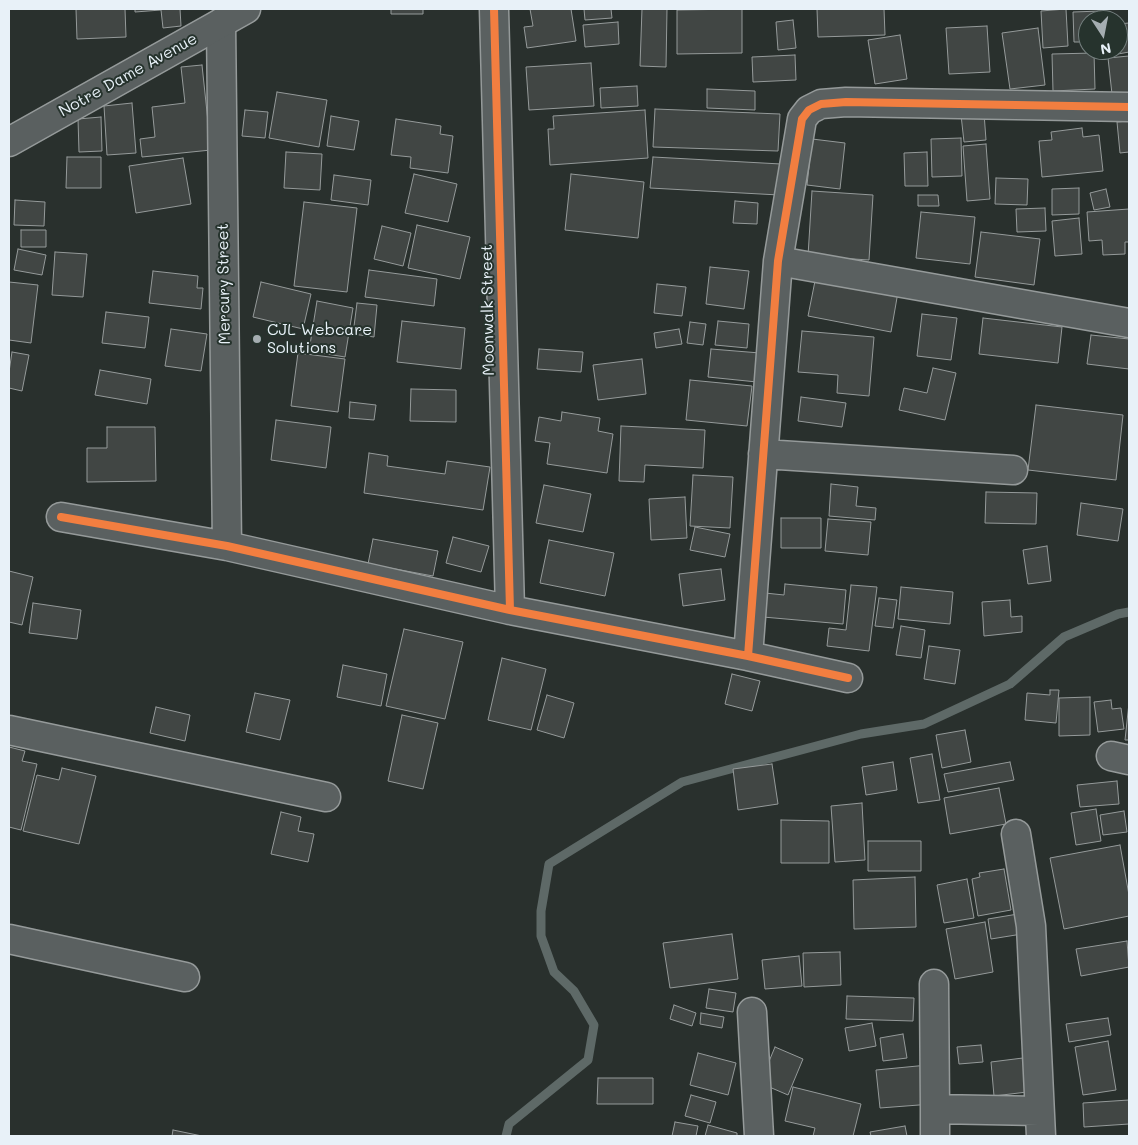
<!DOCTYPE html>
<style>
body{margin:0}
#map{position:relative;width:1138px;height:1145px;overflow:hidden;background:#29302d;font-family:Mali,sans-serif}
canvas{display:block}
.frame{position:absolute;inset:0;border:10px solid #e8f1f8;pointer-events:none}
.north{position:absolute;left:1078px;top:10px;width:50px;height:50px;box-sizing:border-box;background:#26332d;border:1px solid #747f7e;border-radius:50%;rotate:169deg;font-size:14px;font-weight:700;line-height:20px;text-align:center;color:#e8f1f8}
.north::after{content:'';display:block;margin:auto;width:18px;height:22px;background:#a5adb1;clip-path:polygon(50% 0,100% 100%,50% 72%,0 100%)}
</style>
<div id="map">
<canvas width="1138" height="1145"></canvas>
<div class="frame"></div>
<div class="north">N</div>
</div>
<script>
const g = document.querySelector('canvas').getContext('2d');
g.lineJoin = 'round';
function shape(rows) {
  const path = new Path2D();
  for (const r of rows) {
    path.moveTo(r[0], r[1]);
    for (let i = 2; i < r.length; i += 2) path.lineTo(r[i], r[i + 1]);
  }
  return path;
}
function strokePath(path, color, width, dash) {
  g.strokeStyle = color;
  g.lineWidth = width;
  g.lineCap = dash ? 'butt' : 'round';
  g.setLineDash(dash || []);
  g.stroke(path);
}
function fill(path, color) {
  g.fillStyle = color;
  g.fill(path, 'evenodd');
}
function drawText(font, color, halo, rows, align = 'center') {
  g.font = font + ' Mali,sans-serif';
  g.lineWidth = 4;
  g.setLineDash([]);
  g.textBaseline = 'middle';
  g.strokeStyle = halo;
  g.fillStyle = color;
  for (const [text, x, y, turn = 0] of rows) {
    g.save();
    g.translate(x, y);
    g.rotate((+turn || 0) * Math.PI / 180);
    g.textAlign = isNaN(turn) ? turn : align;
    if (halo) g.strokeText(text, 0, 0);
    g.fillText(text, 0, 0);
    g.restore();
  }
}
strokePath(shape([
 [506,1136,509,1124,588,1060,594,1025,574,991,554,972,541,936,541,911,549,864,682,782,861,734,924,724,1010,684,1064,637,1118,614,1129,612]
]), '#5e6967', 9);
const building = shape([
 [76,9,125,9,126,37,77,39,76,9],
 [135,9,180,9,181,26,163,28,161,10,135,12,135,9],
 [391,9,423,9,423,14,391,14,391,9],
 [530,9,571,9,576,41,527,48,524,27,533,26,530,9],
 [584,9,611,9,612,18,585,20,584,9],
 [642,9,667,9,666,67,640,66,642,9],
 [742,9,742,53,677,54,677,10,742,9],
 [817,9,884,9,885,35,818,37,817,9],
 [1066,9,1068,46,1043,48,1041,11,1066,9],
 [1101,11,1101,20,1088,20,1088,42,1074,42,1073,12,1101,11],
 [793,20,796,48,778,50,776,22,793,20],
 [618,22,619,44,585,47,583,25,618,22],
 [1129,23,1129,52,1118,54,1118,24,1129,23],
 [987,26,990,72,949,74,946,28,987,26],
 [1038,28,1045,85,1010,89,1002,33,1038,28],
 [900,35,907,79,875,84,868,40,900,35],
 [1094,53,1095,89,1053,91,1052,54,1094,53],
 [795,55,796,80,753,82,752,57,795,55],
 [1129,56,1129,93,1112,94,1108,58,1129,56],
 [591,63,594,106,529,110,526,67,591,63],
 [202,65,211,150,142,157,140,139,155,137,152,107,185,103,181,67,202,65],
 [637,86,638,106,601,108,600,88,637,86],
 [707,89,755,91,755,110,707,108,707,89],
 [277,92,327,100,319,147,269,138,277,92],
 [132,103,136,153,107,155,104,106,132,103],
 [655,109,780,114,778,151,653,147,655,109],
 [245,110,268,112,265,138,242,136,245,110],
 [645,110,648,158,550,165,548,129,554,129,553,116,645,110],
 [984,113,986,140,964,142,961,115,984,113],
 [331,116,359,121,354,150,327,146,331,116],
 [101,117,102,151,79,152,78,119,101,117],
 [396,119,441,126,440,134,453,136,448,173,410,168,411,157,391,155,396,119],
 [1129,121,1129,152,1120,153,1117,122,1129,121],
 [1082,128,1083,137,1099,135,1103,171,1042,177,1039,141,1052,140,1051,132,1082,128],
 [961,138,962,176,932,177,931,139,961,138],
 [812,139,845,143,840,189,807,185,812,139],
 [986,144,990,199,967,201,963,146,986,144],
 [286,152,322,154,320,190,284,188,286,152],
 [927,152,928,186,905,186,904,153,927,152],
 [67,157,101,157,101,188,66,188,67,157],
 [653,157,781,164,779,195,650,188,653,157],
 [183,158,191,204,136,213,129,166,183,158],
 [414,174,457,184,448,222,405,213,414,174],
 [571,174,644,182,638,238,565,230,571,174],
 [334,175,371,180,368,205,331,200,334,175],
 [996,178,1028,179,1027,205,995,204,996,178],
 [1079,188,1079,214,1052,215,1052,189,1079,188],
 [1106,189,1110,207,1094,210,1090,193,1106,189],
 [812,191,873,195,869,260,808,256,812,191],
 [918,195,938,195,939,206,918,206,918,195],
 [15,200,45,202,44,226,14,225,15,200],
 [735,201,758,203,757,224,733,223,735,201],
 [304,202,357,208,347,292,294,286,304,202],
 [1045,208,1046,231,1017,232,1016,209,1045,208],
 [1129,209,1129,242,1125,242,1125,254,1103,255,1102,240,1089,241,1087,212,1129,209],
 [921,212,975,217,970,264,916,258,921,212],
 [1079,218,1082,254,1055,256,1052,221,1079,218],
 [417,225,470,237,460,279,408,268,417,225],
 [382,226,411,233,403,266,374,259,382,226],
 [21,230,46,230,46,247,21,247,21,230],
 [981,232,1040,239,1034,285,975,277,981,232],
 [18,249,46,255,42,275,14,270,18,249],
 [55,252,87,254,83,297,52,295,55,252],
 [710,267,749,271,744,309,706,304,710,267],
 [369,270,437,279,434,306,365,297,369,270],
 [153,271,198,276,197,288,203,288,201,309,149,303,153,271],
 [816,276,898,292,891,332,808,316,816,276],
 [9,282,38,285,31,343,9,340,9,282],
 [261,282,311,294,303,329,253,317,261,282],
 [657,284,686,287,682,316,654,313,657,284],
 [317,301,353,308,345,357,309,351,317,301],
 [357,303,377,305,374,337,353,334,357,303],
 [106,312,149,317,145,348,102,343,106,312],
 [922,314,957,318,951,360,917,356,922,314],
 [983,318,1062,327,1058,363,979,354,983,318],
 [402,321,465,328,461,369,397,362,402,321],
 [718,321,749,324,747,348,715,345,718,321],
 [690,322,706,324,703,345,687,343,690,322],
 [171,329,207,334,201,371,165,366,171,329],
 [679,329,682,344,656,348,654,333,679,329],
 [802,331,874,337,869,396,837,393,838,375,798,372,802,331],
 [1091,335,1129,339,1129,369,1087,364,1091,335],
 [539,349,583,352,581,372,537,369,539,349],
 [711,349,760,353,757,382,708,377,711,349],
 [12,352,29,355,22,391,9,388,9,372,12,352],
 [298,353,345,359,338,412,291,406,298,353],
 [642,359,646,394,598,400,593,365,642,359],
 [933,368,956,373,945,420,899,410,904,388,927,393,933,368],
 [100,370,151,379,147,404,95,395,100,370],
 [690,380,752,386,747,426,686,420,690,380],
 [411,389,456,390,456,422,410,421,411,389],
 [801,397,846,403,842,427,798,421,801,397],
 [350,402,376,405,374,420,349,418,350,402],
 [1036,405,1123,415,1116,480,1028,470,1036,405],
 [562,412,600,418,598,431,613,434,607,473,547,464,550,443,535,441,539,417,561,421,562,412],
 [276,420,331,427,326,468,271,460,276,420],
 [621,426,705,430,703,468,645,465,644,482,619,481,621,426],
 [107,427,155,427,156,481,87,482,87,448,107,448,107,427],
 [369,453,388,456,387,466,445,474,447,461,490,467,483,510,364,493,369,453],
 [693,475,733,477,730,528,690,526,693,475],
 [831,484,858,487,856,506,876,508,875,520,829,516,831,484],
 [544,485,591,494,583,532,536,523,544,485],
 [986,492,1037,493,1036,524,985,523,986,492],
 [685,497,687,538,651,540,649,499,685,497],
 [1081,503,1123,509,1118,541,1077,535,1081,503],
 [781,518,821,518,821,548,781,548,781,518],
 [828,519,871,522,868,555,825,551,828,519],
 [695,527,730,534,725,557,690,550,695,527],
 [453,537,489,546,481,572,446,563,453,537],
 [373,539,438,551,433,576,368,564,373,539],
 [549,540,614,553,605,596,540,583,549,540],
 [1047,546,1051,581,1028,584,1023,550,1047,546],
 [721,569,725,600,683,606,679,574,721,569],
 [9,571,33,577,22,625,9,622,9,571],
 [785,584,846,590,843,624,763,617,765,593,784,595,785,584],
 [851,585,877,587,869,651,827,646,829,628,846,630,851,585],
 [901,587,953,592,950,624,898,619,901,587],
 [879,598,897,600,893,628,875,626,879,598],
 [1010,600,1011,617,1022,616,1022,632,984,636,982,602,1010,600],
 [33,603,81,610,77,639,29,633,33,603],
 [901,626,925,630,921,658,896,655,901,626],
 [404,629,463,642,445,719,386,706,404,629],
 [929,646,960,650,955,684,924,679,929,646],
 [502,658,546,669,531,730,488,720,502,658],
 [343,665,387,674,381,706,337,697,343,665],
 [732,674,760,681,752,711,725,704,732,674],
 [1050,690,1059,690,1056,723,1025,720,1027,693,1050,695,1050,690],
 [255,693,290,700,280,740,246,732,255,693],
 [547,695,574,703,564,738,537,730,547,695],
 [1090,697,1090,735,1059,736,1059,698,1090,697],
 [1111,700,1112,709,1121,708,1124,729,1098,732,1094,702,1111,700],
 [1129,703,1129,740,1125,740,1129,703],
 [156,707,190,715,185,741,150,733,156,707],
 [402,715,438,723,423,789,388,781,402,715],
 [965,730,971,762,942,768,936,735,965,730],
 [9,747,25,751,22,761,37,764,21,830,9,827,9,747],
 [932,754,940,800,918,803,910,758,932,754],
 [893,762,897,790,866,795,862,767,893,762],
 [1010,762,1014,780,948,792,944,774,1010,762],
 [772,764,778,804,738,810,733,769,772,764],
 [62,768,96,776,79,844,23,831,37,775,59,780,62,768],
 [1117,781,1119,804,1080,807,1077,785,1117,781],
 [999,788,1006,824,950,834,944,798,999,788],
 [862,803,865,860,835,862,831,806,862,803],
 [1096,809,1101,841,1076,845,1071,813,1096,809],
 [1124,811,1127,832,1103,835,1100,815,1124,811],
 [281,812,301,817,298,831,314,834,308,862,271,854,281,812],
 [781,820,829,821,829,863,781,863,781,820],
 [868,841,921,841,921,871,868,871,868,841],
 [1120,845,1129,895,1129,916,1064,929,1050,858,1120,845],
 [1004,869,1011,910,978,916,972,879,980,877,979,873,1004,869],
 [915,877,916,927,854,929,853,880,915,877],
 [967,879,974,918,944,923,937,885,967,879],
 [1018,914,1022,934,991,939,988,919,1018,914],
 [985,922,993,972,955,979,946,929,985,922],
 [732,934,738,979,670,988,663,943,732,934],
 [1127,941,1129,967,1081,976,1076,949,1127,941],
 [840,952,841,985,804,987,803,953,840,952],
 [799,956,802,986,765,989,762,960,799,956],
 [709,989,736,993,733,1012,706,1008,709,989],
 [847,996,914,998,913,1021,846,1019,847,996],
 [674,1005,696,1013,692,1026,670,1019,674,1005],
 [701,1013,724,1017,722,1028,700,1024,701,1013],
 [1108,1018,1111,1035,1069,1042,1066,1024,1108,1018],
 [872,1023,876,1046,849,1051,845,1028,872,1023],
 [903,1034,907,1058,883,1061,880,1038,903,1034],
 [1108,1041,1116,1090,1083,1095,1075,1047,1108,1041],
 [981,1045,983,1062,959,1064,957,1047,981,1045],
 [775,1047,803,1059,788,1095,760,1083,775,1047],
 [698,1053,736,1063,728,1095,690,1085,698,1053],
 [1023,1058,1027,1092,994,1096,991,1062,1023,1058],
 [928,1065,932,1104,880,1108,876,1070,928,1065],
 [598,1078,653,1078,653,1104,597,1104,598,1078],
 [793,1087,861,1104,853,1136,813,1136,815,1128,785,1121,793,1087],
 [691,1095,716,1102,710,1123,685,1116,691,1095],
 [1129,1100,1129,1124,1084,1127,1083,1103,1129,1100],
 [675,1122,698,1126,696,1136,672,1136,675,1122],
 [708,1125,737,1133,737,1136,705,1136,708,1125],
 [905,1126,907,1136,871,1136,870,1132,905,1126],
 [173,1130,202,1136,172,1136,173,1130]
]);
fill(building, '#414644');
strokePath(building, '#959a9a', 1);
const minor = shape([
 [494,9,510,610],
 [221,23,227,546],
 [778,261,1129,323],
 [763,454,1013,470],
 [61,517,227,546,510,610,748,656,848,678],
 [748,656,778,261,802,119,809,110,821,104,846,102,1129,107],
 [9,730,326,797],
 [1111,756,1129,760],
 [1016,834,1031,926,1041,1136],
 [9,939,185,977],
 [934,984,935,1109],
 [752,1012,759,1136],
 [935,1136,935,1109,1039,1111]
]);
const tertiary = shape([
 [9,142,246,9]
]);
strokePath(minor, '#959a9a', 31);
strokePath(tertiary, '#959a9a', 31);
strokePath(minor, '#5a6060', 28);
strokePath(tertiary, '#5a6060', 28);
strokePath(shape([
 [494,9,510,610],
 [61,517,227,546,510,610,748,656,848,678],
 [748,656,778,261,802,119,809,110,821,104,846,102,1129,107]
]), '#f27e40', 8);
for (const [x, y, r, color] of [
 [257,339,5,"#a5adb1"]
]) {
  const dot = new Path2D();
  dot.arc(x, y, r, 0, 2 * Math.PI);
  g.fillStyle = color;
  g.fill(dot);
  strokePath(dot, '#26332d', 2);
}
drawText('16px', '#e8f1f8', '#26332d', [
 ["Notre Dame Avenue",128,75,-29],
 ["Mercury Street",224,284,-91],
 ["Moonwalk Street",488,310,-91]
]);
drawText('16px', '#e8f1f8', '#26332d', [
 ["CJL Webcare",267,330],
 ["Solutions",267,348]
], 'left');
</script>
